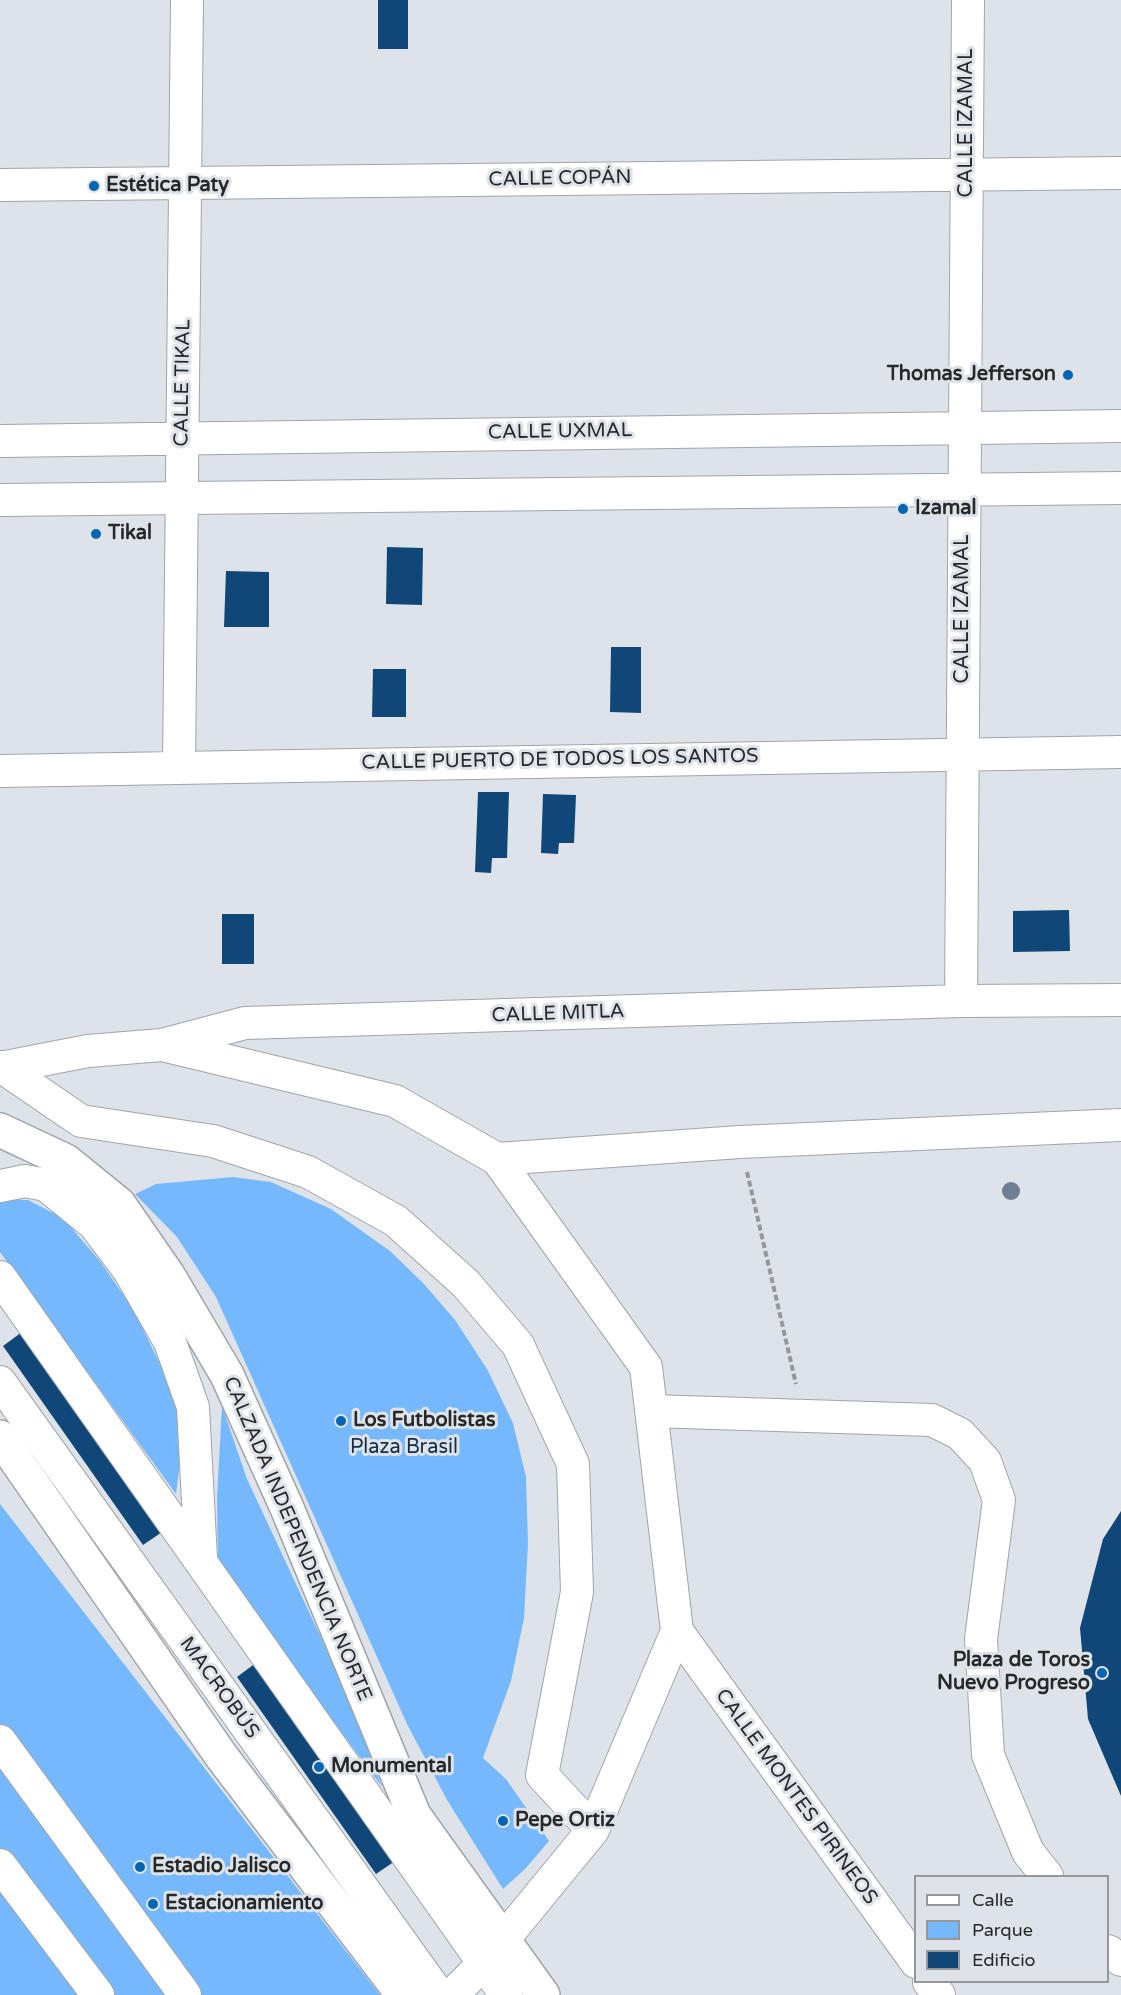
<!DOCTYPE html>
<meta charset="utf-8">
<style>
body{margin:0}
#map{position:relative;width:1121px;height:1995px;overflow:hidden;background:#dde3e9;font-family:"Varela Round",sans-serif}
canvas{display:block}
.legend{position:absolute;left:914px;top:1875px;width:195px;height:108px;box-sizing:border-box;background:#dde3e9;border:2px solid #94989d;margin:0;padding:8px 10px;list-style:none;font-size:18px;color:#26282a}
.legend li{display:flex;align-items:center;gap:12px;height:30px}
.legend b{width:30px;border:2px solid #94989d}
</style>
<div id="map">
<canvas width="1121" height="1995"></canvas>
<ul class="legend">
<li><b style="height:8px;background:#fff"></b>Calle</li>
<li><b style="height:16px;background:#76b8fd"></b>Parque</li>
<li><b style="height:16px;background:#104779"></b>Edificio</li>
</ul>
</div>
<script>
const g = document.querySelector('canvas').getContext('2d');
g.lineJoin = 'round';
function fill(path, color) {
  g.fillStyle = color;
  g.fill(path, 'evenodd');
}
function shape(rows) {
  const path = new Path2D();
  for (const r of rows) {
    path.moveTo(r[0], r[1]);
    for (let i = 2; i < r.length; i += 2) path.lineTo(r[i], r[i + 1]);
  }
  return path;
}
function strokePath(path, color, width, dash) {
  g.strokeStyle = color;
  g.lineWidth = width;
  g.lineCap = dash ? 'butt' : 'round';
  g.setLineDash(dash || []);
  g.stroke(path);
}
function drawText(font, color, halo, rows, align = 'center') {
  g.font = font + ' "Varela Round",sans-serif';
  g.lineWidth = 6;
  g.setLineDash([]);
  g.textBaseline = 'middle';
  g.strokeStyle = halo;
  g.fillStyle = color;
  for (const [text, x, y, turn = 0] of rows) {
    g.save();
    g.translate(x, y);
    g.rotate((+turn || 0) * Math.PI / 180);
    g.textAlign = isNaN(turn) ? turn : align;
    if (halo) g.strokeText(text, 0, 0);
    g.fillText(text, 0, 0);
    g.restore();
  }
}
fill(shape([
 [233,1177,271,1182,331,1209,390,1251,424,1284,455,1320,487,1369,513,1423,526,1477,528,1543,524,1618,511,1681,483,1758,506,1779,549,1841,525,1869,503,1889,447,1800,407,1724,216,1297,177,1237,135,1194,156,1184],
 [0,1199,28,1200,63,1218,99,1260,132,1307,177,1398,182,1447,176,1494,0,1252],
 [222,1406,247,1479,351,1702,382,1787,218,1566,217,1497],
 [0,1504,182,1739,380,1995,0,1995]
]), '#76b8fd');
fill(shape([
 [378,0,408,0,408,49,378,49],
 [387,547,423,548,422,605,386,604],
 [226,571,269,572,269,627,224,627],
 [611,647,641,647,641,713,610,712],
 [373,669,406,669,406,717,372,717],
 [478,792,509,792,507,858,492,858,491,873,475,872],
 [543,794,576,795,574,843,559,843,558,854,541,853],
 [1069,910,1070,951,1013,952,1013,911],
 [222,914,254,914,254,964,222,964],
 [26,1329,168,1528,143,1545,3,1346],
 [1121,1511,1121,1796,1088,1719,1080,1628,1103,1539],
 [261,1659,401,1857,376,1874,237,1677]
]), '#104779');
const minor = shape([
 [0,185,1121,173],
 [0,441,1121,426],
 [0,500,1121,488],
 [179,766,187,0],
 [0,771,1121,752],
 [961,1001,968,0],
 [162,1045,395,1101,497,1159,646,1367,677,1631,593,1830,484,1963,452,1995],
 [2,1067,81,1121,213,1141,308,1172,396,1221,466,1284,518,1345,573,1464,577,1592,542,1775,593,1830],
 [0,1068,88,1051,162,1045,245,1023,961,1001,1121,1000],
 [497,1159,740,1142,1121,1125],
 [0,1186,25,1181,46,1185,94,1224,130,1272,170,1342,193,1407,201,1559],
 [0,1277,506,1995],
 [0,1382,439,1995],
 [651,1411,932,1420,960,1434,985,1461,999,1500,981,1639,988,1755,1028,1852,1047,1876],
 [677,1631,916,1962],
 [0,1741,185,1995],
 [0,1865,98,1995],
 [1108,1951,1121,1960],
 [929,1982,939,1995]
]);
const major = shape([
 [0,1130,66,1161,119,1204,168,1275,227,1375,287,1508,414,1815,543,1995],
 [0,1437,222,1757,403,1995]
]);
strokePath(minor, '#9fa5ab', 34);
strokePath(major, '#9fa5ab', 36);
strokePath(shape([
 [747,1172,796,1384]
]), '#94989c', 4, [6, 3]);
strokePath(minor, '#fff', 32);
strokePath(major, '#fff', 33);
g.fillStyle = '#6d7f92';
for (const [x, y] of [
 [1011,1191]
]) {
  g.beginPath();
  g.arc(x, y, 9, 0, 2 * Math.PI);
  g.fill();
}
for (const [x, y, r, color] of [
 [94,186,6,"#0165b2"],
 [1068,375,6,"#0165b2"],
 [903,509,6,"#0165b2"],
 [96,534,6,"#0165b2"],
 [341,1421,6,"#0165b2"],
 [1102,1673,6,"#0165b2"],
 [319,1767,6,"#0165b2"],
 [503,1821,6,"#0165b2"],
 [140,1867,6,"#0165b2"],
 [153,1904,6,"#0165b2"]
]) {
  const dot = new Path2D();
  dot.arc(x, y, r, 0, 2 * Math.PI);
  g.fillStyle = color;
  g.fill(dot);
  strokePath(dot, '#dde3e9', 2);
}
drawText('20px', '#26282a', '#dde3e9', [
 ["CALLE IZAMAL",967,123,-90],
 ["CALLE COPÁN",560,179,-1],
 ["CALLE TIKAL",183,383,-89],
 ["CALLE UXMAL",560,432,-1],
 ["CALLE IZAMAL",963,609,-90],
 ["CALLE PUERTO DE TODOS LOS SANTOS",560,760,-1],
 ["CALLE MITLA",558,1014,-2],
 ["CALZADA INDEPENDENCIA NORTE",297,1539,67],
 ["MACROBÚS",219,1688,54],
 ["CALLE MONTES PIRINEOS",796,1797,54]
]);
drawText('bold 20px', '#26282a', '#dde3e9', [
 ["Estética Paty",106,186],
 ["Thomas Jefferson",1056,375,"right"],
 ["Izamal",915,509],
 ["Tikal",108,534],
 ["Los Futbolistas",353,1421],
 ["Plaza de Toros",1090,1661,"right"],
 ["Nuevo Progreso",1090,1684,"right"],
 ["Monumental",331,1767],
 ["Pepe Ortiz",515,1821],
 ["Estadio Jalisco",152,1867],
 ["Estacionamiento",165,1904]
], 'left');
drawText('20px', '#112e4a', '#dde3e9', [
 ["Plaza Brasil",404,1448]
]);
</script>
